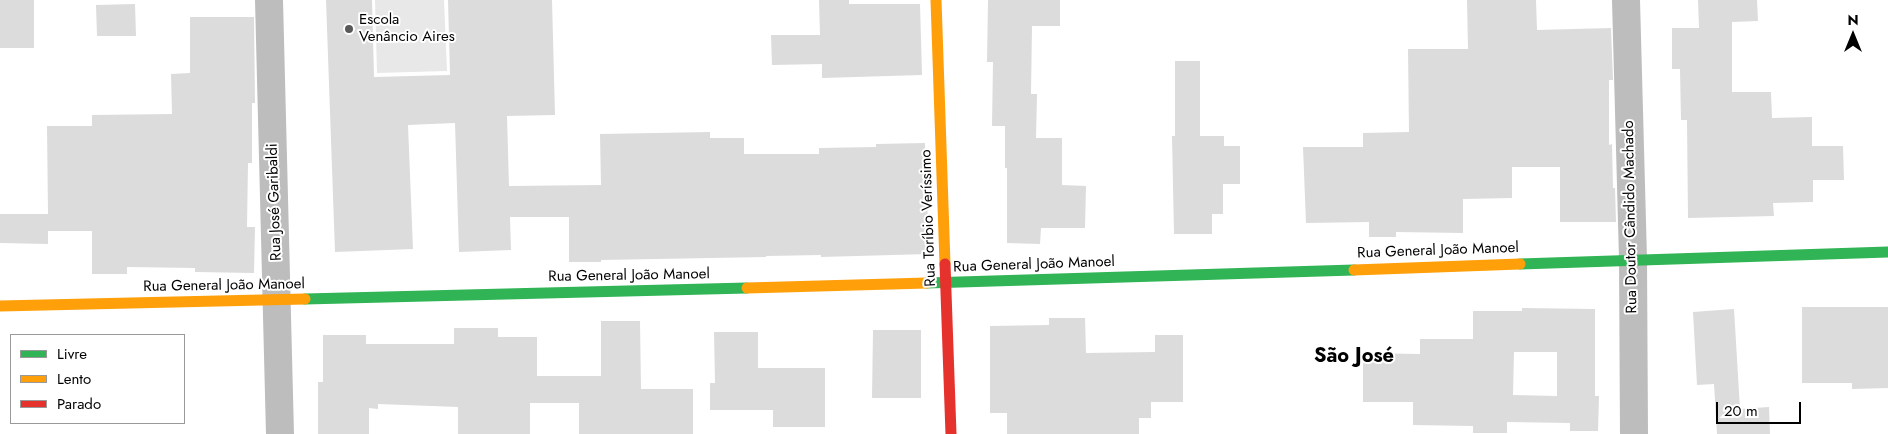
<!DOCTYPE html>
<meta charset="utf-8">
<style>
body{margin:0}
#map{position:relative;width:1888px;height:434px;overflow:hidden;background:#fff;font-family:Jost,sans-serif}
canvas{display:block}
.legend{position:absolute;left:10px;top:334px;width:175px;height:90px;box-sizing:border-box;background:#fff;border:1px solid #999;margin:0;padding:6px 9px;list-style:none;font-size:15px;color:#000}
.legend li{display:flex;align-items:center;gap:10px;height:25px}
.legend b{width:25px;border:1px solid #999}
.north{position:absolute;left:1828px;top:10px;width:50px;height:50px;-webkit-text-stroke:4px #fff;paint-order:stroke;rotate:0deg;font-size:14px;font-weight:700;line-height:20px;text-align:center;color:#000}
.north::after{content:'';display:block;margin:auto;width:18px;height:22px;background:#000;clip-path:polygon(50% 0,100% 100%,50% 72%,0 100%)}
.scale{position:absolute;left:1716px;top:402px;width:85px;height:22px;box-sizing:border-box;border:2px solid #000;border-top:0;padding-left:6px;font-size:15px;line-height:18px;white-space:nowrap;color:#000;-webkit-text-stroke:4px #fff;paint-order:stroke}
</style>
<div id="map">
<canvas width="1888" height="434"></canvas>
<ul class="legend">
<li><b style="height:6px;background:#30b455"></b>Livre</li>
<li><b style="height:6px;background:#ff9f0a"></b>Lento</li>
<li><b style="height:6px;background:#e5322d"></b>Parado</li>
</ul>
<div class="north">N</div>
<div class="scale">20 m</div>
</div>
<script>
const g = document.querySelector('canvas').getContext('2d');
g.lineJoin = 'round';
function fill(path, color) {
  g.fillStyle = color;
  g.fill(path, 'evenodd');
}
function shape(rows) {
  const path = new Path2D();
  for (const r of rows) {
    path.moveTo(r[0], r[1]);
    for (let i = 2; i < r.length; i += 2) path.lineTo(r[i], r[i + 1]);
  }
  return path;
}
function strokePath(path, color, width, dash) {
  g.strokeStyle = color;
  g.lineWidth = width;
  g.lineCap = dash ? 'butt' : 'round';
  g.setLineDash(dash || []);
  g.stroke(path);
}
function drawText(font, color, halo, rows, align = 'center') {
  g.font = font + ' Jost,sans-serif';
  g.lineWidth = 4;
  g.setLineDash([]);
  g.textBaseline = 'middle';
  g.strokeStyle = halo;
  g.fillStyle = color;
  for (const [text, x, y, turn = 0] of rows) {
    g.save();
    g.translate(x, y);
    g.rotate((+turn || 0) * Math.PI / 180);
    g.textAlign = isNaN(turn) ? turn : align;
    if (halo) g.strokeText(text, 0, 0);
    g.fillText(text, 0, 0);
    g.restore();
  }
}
fill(shape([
 [375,0,444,0,447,71,377,73]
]), '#e8e8e8');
fill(shape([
 [0,0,34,0,34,48,0,48],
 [326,0,372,0,374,77,450,75,448,0,552,0,555,115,507,116,509,186,601,185,600,134,710,132,710,138,744,138,744,154,819,154,819,148,876,147,876,144,925,143,929,254,821,257,821,255,766,256,766,257,601,260,601,262,569,262,569,217,510,217,511,250,459,252,455,123,408,125,413,249,335,252],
 [819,0,849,0,849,4,920,4,922,75,822,78,822,64,772,65,771,35,820,35],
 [988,0,1060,0,1060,26,1032,26,1031,94,1037,94,1036,138,1062,138,1062,185,1086,186,1085,228,1041,228,1040,244,1007,243,1007,168,1005,168,1005,126,992,126,993,62,987,62],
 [1467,0,1536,0,1537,30,1611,28,1613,80,1609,80,1609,145,1612,144,1613,188,1615,188,1616,222,1560,222,1560,167,1512,167,1512,198,1463,199,1463,233,1396,232,1396,237,1369,237,1369,222,1306,223,1303,147,1363,147,1363,133,1409,132,1408,49,1468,49],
 [1698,0,1757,0,1758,21,1732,22,1732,92,1771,92,1772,118,1812,117,1812,146,1843,146,1844,180,1813,180,1813,202,1773,203,1774,216,1688,218,1687,120,1681,120,1680,69,1672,69,1672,28,1699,28],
 [135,4,136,36,97,36,96,5],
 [190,17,254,17,255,103,252,103,252,163,248,163,247,227,255,227,254,273,195,272,195,268,127,267,127,274,92,274,92,231,48,231,48,217,48,244,0,243,0,214,48,214,47,126,92,126,92,115,172,114,171,74,190,73],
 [1175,61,1200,61,1200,136,1224,136,1224,146,1240,146,1240,184,1223,184,1223,214,1212,214,1212,234,1174,234,1172,136,1175,136],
 [1802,307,1888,307,1888,388,1852,389,1852,383,1802,383],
 [1522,308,1595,309,1595,396,1599,396,1598,431,1570,431,1570,423,1507,422,1507,433,1473,433,1473,426,1413,425,1413,402,1363,402,1363,353,1420,354,1420,339,1473,339,1473,311,1522,311],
 [1514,352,1557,352,1557,396,1513,395],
 [1734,309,1740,409,1769,407,1770,434,1717,434,1714,384,1697,385,1693,312],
 [1049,318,1085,318,1086,353,1155,352,1155,335,1183,335,1183,402,1151,402,1151,418,1139,418,1139,434,1007,434,1007,413,990,413,990,326,1049,325],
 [601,321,640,321,641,389,693,389,693,434,579,434,579,403,530,403,530,434,458,434,458,407,378,404,378,409,369,408,369,434,318,434,318,382,323,382,323,335,366,335,366,344,454,344,454,328,498,328,498,337,537,337,537,376,601,376],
 [873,330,921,330,921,398,872,398],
 [714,332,758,332,758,368,825,368,825,427,773,427,773,410,710,410,710,383,715,383]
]), '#dcdcdc');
strokePath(shape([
 [269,0,280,434],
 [1626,0,1633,259,1634,434]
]), '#bdbdbd', 28);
strokePath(shape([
 [1520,264,1888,252],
 [927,283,1354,270],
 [305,299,747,288]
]), '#30b455', 11);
strokePath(shape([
 [936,0,945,264],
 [1354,270,1520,264],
 [747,288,927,283],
 [0,306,305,299]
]), '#ff9f0a', 11);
strokePath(shape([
 [945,264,951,434]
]), '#e5322d', 11);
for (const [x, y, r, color] of [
 [349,29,5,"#595959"]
]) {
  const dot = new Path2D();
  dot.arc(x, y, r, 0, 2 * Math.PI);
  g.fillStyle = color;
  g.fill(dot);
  strokePath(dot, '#fff', 2);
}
drawText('15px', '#000', '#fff', [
 ["Escola",359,20],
 ["Venâncio Aires",359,37]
], 'left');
drawText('15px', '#000', '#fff', [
 ["Rua José Garibaldi",275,202,-92],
 ["Rua Doutor Cândido Machado",1631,217,-91],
 ["Rua Toríbio Veríssimo",929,218,-92],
 ["Rua General João Manoel",1438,251,-2],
 ["Rua General João Manoel",1034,265,-2],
 ["Rua General João Manoel",629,276,-1],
 ["Rua General João Manoel",224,286,-1]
]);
drawText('bold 20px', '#000', '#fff', [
 ["São José",1354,357]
]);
</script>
